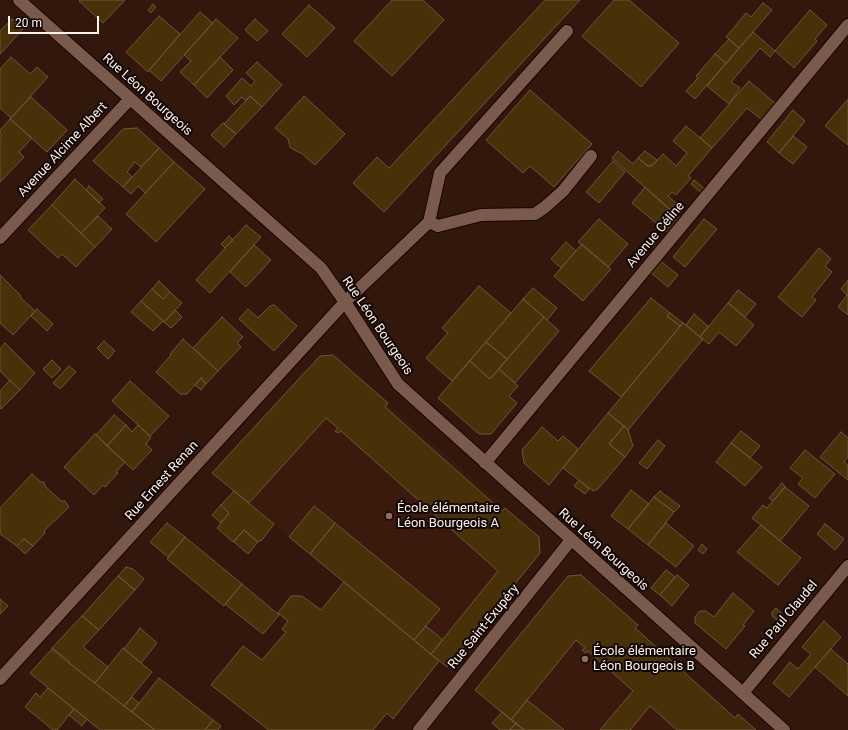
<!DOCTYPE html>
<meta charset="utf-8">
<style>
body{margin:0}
#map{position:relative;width:848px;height:730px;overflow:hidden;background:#32170d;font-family:Roboto,sans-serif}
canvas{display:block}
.scale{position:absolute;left:8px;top:16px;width:91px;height:18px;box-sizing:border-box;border:2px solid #fef2ed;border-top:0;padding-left:5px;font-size:12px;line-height:14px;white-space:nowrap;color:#fef2ed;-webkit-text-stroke:3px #120603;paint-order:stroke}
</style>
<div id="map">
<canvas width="848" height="730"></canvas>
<div class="scale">20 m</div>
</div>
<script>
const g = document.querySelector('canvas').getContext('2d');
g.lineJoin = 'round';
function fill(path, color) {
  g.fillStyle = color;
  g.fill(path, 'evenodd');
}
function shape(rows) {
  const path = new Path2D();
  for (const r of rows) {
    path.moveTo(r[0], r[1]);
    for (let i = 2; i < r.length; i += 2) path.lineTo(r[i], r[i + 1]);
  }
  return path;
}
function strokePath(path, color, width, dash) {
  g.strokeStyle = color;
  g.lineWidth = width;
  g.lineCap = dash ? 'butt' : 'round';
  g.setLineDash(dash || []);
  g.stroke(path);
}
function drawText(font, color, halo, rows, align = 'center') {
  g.font = font + ' Roboto,sans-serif';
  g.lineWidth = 4;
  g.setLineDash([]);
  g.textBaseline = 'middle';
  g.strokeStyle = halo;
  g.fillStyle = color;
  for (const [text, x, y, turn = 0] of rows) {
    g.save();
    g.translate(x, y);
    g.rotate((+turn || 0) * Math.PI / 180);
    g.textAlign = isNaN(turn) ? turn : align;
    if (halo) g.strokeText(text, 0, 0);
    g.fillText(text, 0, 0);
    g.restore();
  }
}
fill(shape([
 [333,355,539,537,540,553,447,667,212,473,320,356],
 [581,575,638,625,635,629,735,718,738,714,756,730,524,730,475,690,568,576]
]), '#3b190c');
const building = shape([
 [80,0,125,0,103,23,79,1,80,0],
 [392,0,423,0,444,20,392,76,354,41,392,0],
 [545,0,580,0,384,212,353,183,377,157,389,168,545,0],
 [614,0,629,0,679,43,641,87,582,36,614,0],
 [763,3,772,10,739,48,726,37,746,13,751,17,763,3],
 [153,4,156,7,151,13,148,10,153,4],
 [309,5,335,28,307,57,282,34,309,5],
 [810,10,827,25,815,39,817,41,794,68,775,51,810,10],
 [200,12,213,23,161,81,149,70,200,12],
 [159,16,180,34,148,72,126,52,159,16],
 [12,19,23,29,0,54,0,31,12,19],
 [216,19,238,38,194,85,180,72,191,61,184,55,216,19],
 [255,19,268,31,257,41,245,30,255,19],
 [753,32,775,51,770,57,760,48,731,82,740,88,729,104,707,86,753,32],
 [729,39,739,48,726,63,715,54,729,39],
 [715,54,726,63,695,99,686,91,698,78,696,76,715,54],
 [11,57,30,74,37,67,48,77,11,118,0,108,0,69,11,57],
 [220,57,233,70,207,98,194,85,220,57],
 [257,62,282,85,262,107,250,96,246,101,242,97,234,105,226,96,242,78,251,86,255,81,246,73,257,62],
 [749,81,776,104,762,120,747,108,712,148,700,138,749,81],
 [530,90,592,144,554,187,530,166,523,173,486,140,530,90],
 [250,96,262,107,236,134,224,124,250,96],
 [304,96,345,134,315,165,301,153,296,151,290,147,288,139,275,128,304,96],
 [31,97,67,130,47,152,10,119,31,97],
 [848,99,848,145,825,126,848,99],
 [793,110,805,121,779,153,767,142,793,110],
 [10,119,32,138,19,152,24,157,0,182,0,138,2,136,0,134,0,130,10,119],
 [223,123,236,134,224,147,211,135,223,123],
 [686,126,712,148,688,176,691,178,676,195,672,192,668,196,676,203,670,210,612,158,618,151,633,164,638,158,649,167,650,165,652,166,663,154,676,166,687,153,673,141,686,126],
 [137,128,159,148,141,167,135,162,127,172,132,177,123,187,93,161,123,129,137,128],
 [793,136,807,147,793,164,779,153,793,136],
 [159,148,174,162,145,193,138,186,131,194,123,187,159,148],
 [645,151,657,160,652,166,650,165,649,167,638,158,645,151],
 [613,161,625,172,599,203,586,192,613,161],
 [174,162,205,189,156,242,126,214,174,162],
 [75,179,105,208,81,233,52,205,75,179],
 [694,180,705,189,701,193,691,184,694,180],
 [89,186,103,199,99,203,86,190,89,186],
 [645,187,680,218,668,233,632,203,645,187],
 [52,205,95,247,76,267,62,254,58,258,28,230,52,205],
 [98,216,112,229,95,247,81,233,98,216],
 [599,219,628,244,608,267,578,242,599,219],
 [704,219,717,229,685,267,673,257,704,219],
 [246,225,261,237,210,293,196,280,246,225],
 [229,236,233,240,225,248,221,244,229,236],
 [566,242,576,251,561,268,551,259,566,242],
 [582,244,611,269,583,301,554,276,582,244],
 [254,245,271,260,246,287,230,272,254,245],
 [819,248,831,259,825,266,832,272,812,297,816,300,802,317,778,297,819,248],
 [659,260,678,275,668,287,650,272,659,260],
 [0,275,21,296,20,297,35,311,13,335,0,323,0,275],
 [848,280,848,296,841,289,848,280],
 [159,281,170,292,163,299,152,289,159,281],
 [479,286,511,313,452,381,426,358,448,333,442,328,479,286],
 [533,288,557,308,547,320,523,299,533,288],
 [152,289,163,299,170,292,182,303,164,322,141,301,152,289],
 [738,290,756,304,745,317,728,303,738,290],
 [847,295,848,296,848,315,838,307,847,295],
 [651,298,670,313,667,316,680,326,683,323,621,397,589,371,651,298],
 [523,299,544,317,507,359,486,342,523,299],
 [141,301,163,321,153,331,131,312,141,301],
 [728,303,754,325,736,346,719,332,709,344,700,337,728,303],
 [274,305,297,326,274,351,239,319,248,309,258,318,270,306,274,305],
 [37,309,53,324,47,331,31,316,37,309],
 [175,310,182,317,171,328,164,322,175,310],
 [670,313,683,323,680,326,667,316,670,313],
 [694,314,708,326,700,337,686,325,694,314],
 [222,317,243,337,237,343,241,347,218,371,193,348,222,317],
 [544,317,559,331,515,383,499,369,544,317],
 [683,323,703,339,628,430,608,413,683,323],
 [183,339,218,371,206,384,201,378,187,394,180,394,156,372,171,355,170,354,183,339],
 [104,341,115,351,108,359,97,348,104,341],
 [486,342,507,359,490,379,470,361,486,342],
 [5,343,35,373,20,390,0,371,0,349,5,343],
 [333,355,388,403,385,407,502,511,505,508,539,537,540,553,447,667,431,654,498,571,341,431,338,433,335,431,338,428,326,418,249,503,212,473,320,356,333,355],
 [52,360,61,369,52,378,43,369,52,360],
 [470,361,490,379,499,369,518,386,509,396,517,403,491,434,479,434,438,398,470,361],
 [69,366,76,372,60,389,53,383,69,366],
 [201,378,206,384,201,390,195,385,201,378],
 [10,380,20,390,1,409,0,408,0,391,10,380],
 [130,381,169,416,150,436,112,401,130,381],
 [608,413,624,426,609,444,625,457,598,489,593,491,563,468,608,413],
 [114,415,126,425,107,446,96,435,114,415],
 [126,425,132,432,138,425,151,437,146,444,152,450,133,470,107,446,126,425],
 [624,426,628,430,633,446,625,457,609,444,624,426],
 [542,427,558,441,563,436,578,449,549,485,524,463,522,450,542,427],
 [741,431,760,446,750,458,731,443,741,431],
 [841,432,848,438,848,457,844,462,848,465,848,480,820,457,841,432],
 [95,434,125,462,116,472,118,473,105,487,103,485,94,495,64,467,95,434],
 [658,440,665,446,647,469,639,463,658,440],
 [731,443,762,467,745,486,716,462,731,443],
 [805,450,835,474,815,498,798,484,803,478,790,468,805,450],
 [32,474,41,482,44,482,45,486,61,501,65,501,69,507,44,531,45,533,33,546,24,539,17,546,0,534,0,508,32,474],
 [579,480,589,489,585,494,574,486,579,480],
 [782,483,785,487,773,501,769,498,782,483],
 [785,487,809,506,780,541,752,518,763,505,767,508,785,487],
 [631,490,649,504,628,529,611,516,631,490],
 [234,491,274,524,261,541,260,540,258,542,244,530,233,542,217,528,229,513,221,505,234,491],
 [660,491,680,506,674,512,654,497,660,491],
 [654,497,674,512,648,545,628,529,654,497],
 [221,505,229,513,221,523,212,515,221,505],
 [314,506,335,523,310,554,289,537,314,506],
 [167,523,185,537,168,557,150,542,167,523],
 [335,523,440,609,414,640,310,554,335,523],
 [666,523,694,546,676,567,648,545,666,523],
 [825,524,844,539,835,550,817,534,825,524],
 [761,525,801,558,778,585,737,552,761,525],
 [244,530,258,542,248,554,234,542,244,530],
 [185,537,242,584,224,606,167,559,185,537],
 [24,539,33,546,25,554,17,546,24,539],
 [702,544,707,549,703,554,698,550,702,544],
 [126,567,133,569,144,579,135,590,118,576,126,567],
 [666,570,675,577,660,595,651,588,666,570],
 [581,575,638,625,635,628,735,718,738,714,756,730,677,730,650,706,630,730,600,730,633,691,588,651,585,653,582,650,585,648,576,640,511,720,475,690,568,576,581,575],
 [677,575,689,585,672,606,660,595,677,575],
 [118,576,135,590,99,630,82,616,118,576],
 [344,582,439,661,393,719,387,713,373,730,269,730,211,685,243,646,262,660,286,632,282,629,288,621,278,613,291,596,302,596,321,610,344,582],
 [242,584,279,615,263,634,225,604,242,584],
 [733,593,754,611,743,625,745,626,726,649,695,623,695,617,700,611,706,611,714,617,733,593],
 [0,599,8,606,0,614,0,599],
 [776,608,782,614,777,620,772,616,772,612,776,608],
 [82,616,99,630,83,647,108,667,95,683,69,663,69,661,52,648,82,616],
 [824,621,841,637,789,697,773,683,790,662,798,669,811,654,802,647,824,621],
 [426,626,443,640,431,654,414,640,426,626],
 [140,628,157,643,141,663,124,649,140,628],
 [123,648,152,672,124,706,95,683,123,648],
 [52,649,69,663,155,730,100,730,30,673,52,649],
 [831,649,848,664,848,696,815,667,831,649],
 [159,678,213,720,205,730,155,730,132,712,159,678],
 [48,688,74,709,57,730,53,730,25,707,36,693,40,697,48,688],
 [132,697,139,703,132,712,124,706,132,697],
 [527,700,564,730,524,730,511,720,527,700],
 [74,709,87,719,82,726,69,715,74,709],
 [502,712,516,723,510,730,500,730,492,723,502,712],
 [213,720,221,726,218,730,205,730,213,720],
 [516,723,524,730,510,730,516,723]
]);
fill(building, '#483109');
strokePath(building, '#6a573c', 1);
const service = shape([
 [429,222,438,226,481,215,535,214,545,207,563,191,591,156],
 [345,302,429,222,440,173,567,31]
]);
const minor = shape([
 [19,0,321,268,345,302,398,384,784,730],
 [0,238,130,99],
 [485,463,848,25],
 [0,679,345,302],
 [743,693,848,566],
 [419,730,571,540]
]);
strokePath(service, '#190200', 14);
strokePath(minor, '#190200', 14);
strokePath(service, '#7b5a4e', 12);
strokePath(minor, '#7b5a4e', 12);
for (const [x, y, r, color] of [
 [389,516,4,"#8d6e63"],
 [585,659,4,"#8d6e63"]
]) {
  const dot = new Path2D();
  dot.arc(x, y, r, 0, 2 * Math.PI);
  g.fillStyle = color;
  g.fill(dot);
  strokePath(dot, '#120603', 1.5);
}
drawText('13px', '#fef2ed', '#120603', [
 ["Rue Léon Bourgeois",147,95,42],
 ["Avenue Alcime Albert",63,150,-47],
 ["Avenue Céline",656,235,-50],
 ["Rue Léon Bourgeois",377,326,56],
 ["Rue Ernest Renan",162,481,-48],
 ["Rue Léon Bourgeois",603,550,42],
 ["Rue Paul Claudel",784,620,-50],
 ["Rue Saint-Exupéry",484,627,-51]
]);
drawText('13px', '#fef2ed', '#120603', [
 ["École élémentaire",397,509],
 ["Léon Bourgeois A",397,524],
 ["École élémentaire",593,652],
 ["Léon Bourgeois B",593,667]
], 'left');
</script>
